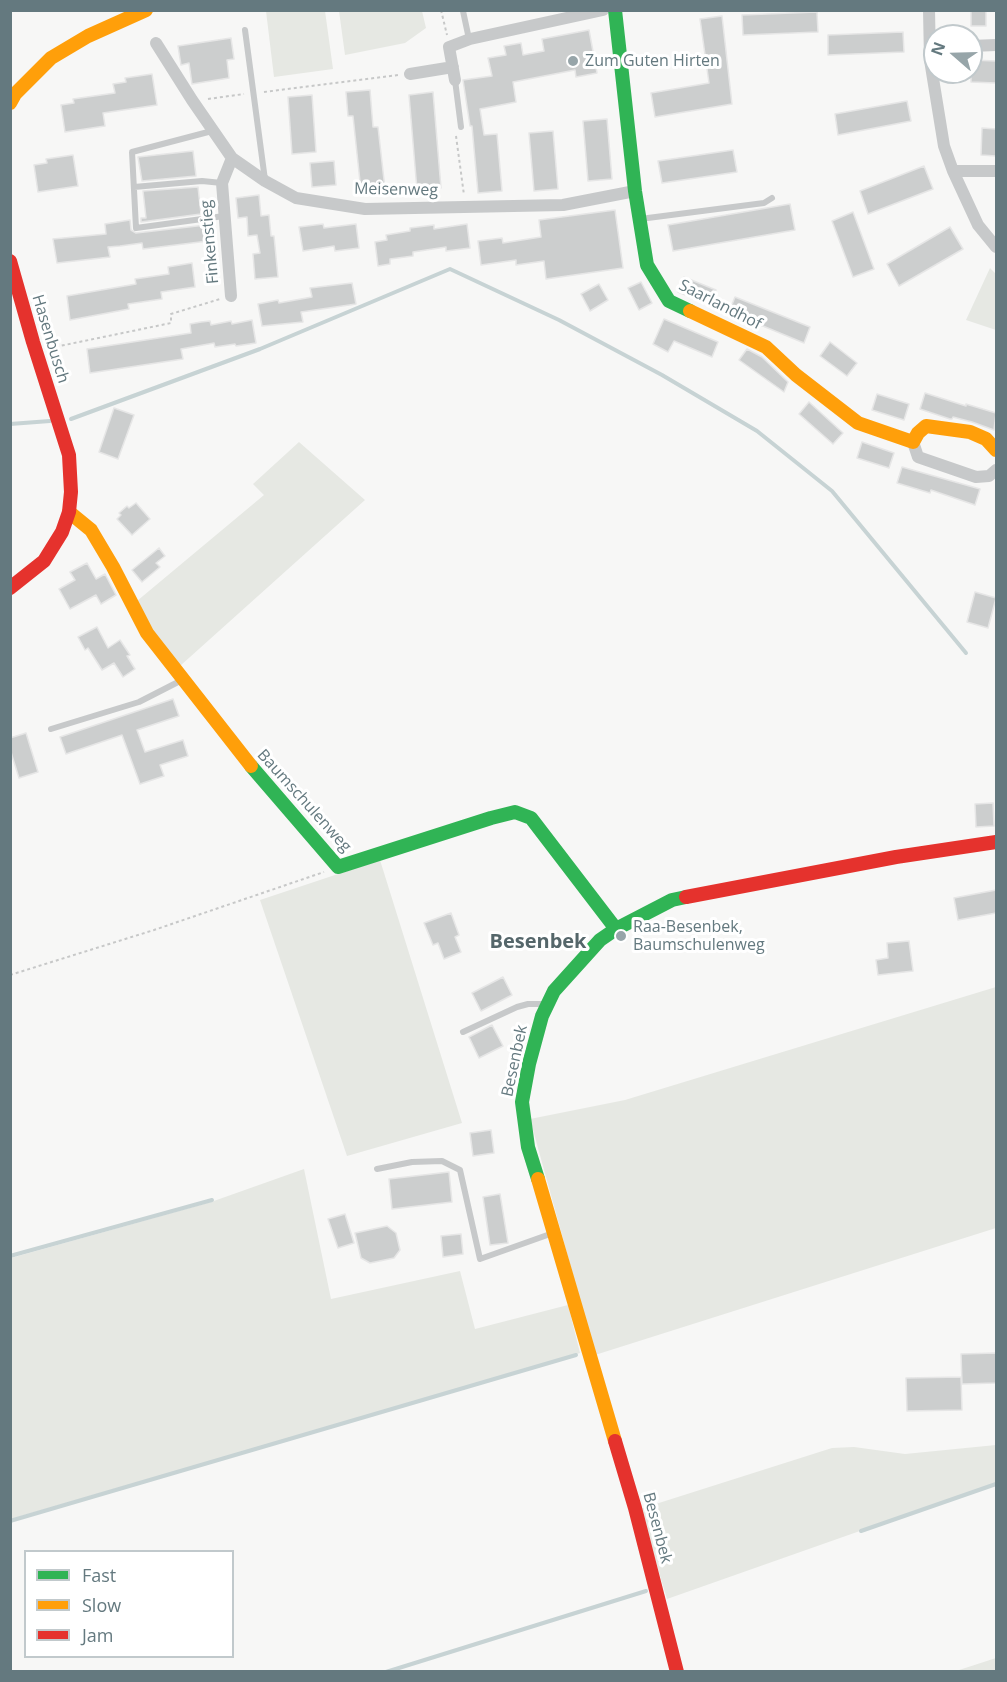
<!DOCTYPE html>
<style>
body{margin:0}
#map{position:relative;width:1007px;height:1682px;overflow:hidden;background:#f7f7f6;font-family:"Open Sans",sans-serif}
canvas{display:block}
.frame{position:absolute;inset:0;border:12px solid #64797f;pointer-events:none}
.legend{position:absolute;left:24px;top:1550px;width:210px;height:108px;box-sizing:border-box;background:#fff;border:2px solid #c1c9cc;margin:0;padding:8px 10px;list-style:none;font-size:18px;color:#64797f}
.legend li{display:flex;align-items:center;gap:12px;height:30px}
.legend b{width:30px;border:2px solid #c1c9cc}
.north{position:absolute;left:923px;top:24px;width:60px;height:60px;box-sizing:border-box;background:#fff;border:2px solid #c1c9cc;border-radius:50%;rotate:290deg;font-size:16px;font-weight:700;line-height:24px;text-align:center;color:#64797f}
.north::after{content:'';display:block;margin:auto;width:21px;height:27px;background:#97a5a9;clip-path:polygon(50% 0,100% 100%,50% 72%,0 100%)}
</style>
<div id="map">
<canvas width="1007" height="1682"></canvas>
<div class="frame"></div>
<ul class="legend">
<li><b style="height:8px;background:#30b455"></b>Fast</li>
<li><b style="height:8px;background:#ff9f0a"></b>Slow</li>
<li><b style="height:8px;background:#e5322d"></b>Jam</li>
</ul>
<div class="north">N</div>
</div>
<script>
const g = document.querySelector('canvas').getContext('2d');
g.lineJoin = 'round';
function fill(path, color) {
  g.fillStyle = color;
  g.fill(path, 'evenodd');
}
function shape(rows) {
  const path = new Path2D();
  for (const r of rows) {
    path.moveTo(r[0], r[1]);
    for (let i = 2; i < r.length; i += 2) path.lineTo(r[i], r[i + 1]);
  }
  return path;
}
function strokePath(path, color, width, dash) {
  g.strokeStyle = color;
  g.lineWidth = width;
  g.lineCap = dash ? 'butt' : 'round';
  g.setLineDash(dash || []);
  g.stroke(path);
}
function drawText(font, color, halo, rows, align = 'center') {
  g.font = font + ' "Open Sans",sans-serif';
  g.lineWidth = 6;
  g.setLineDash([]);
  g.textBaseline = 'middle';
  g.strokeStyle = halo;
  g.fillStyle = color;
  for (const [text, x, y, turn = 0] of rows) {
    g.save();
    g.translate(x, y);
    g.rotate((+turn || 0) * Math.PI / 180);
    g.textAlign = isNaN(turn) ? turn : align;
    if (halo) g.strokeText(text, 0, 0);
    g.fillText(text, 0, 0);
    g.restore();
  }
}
fill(shape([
 [266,11,325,11,333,69,274,77],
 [339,11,422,11,426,28,405,43,345,55],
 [990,268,996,274,996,330,966,320],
 [299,442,365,500,180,666,154,633,137,601,264,495,253,484],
 [380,860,462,1123,347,1156,260,900],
 [996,987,996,1228,595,1355,530,1119,625,1100],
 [304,1169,331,1299,460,1271,475,1329,568,1305,580,1353,11,1519,11,1258,211,1202],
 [996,1445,996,1483,667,1599,640,1509,832,1448,854,1447,905,1454],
 [996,1658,996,1671,956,1671]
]), '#e6e8e3');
strokePath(shape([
 [71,419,260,349,450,269,559,320,662,375,757,431,832,491,966,653],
 [10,424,50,421],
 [10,1256,212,1200],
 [10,1521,576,1355],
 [861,1531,996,1484],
 [386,1672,646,1591]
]), '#c7d3d4', 4);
const building = shape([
 [971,10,986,10,986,26,971,26,971,10],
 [817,12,818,32,743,35,742,15,817,12],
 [722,16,732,104,655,117,651,93,709,83,700,19,722,16],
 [589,30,597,73,576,77,575,70,513,82,516,102,480,109,484,135,497,134,502,191,478,193,472,126,470,126,463,80,492,76,488,58,506,55,504,46,521,43,523,55,544,51,542,39,589,30],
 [903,32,904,52,828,55,828,35,903,32],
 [231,38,234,59,227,60,229,78,192,84,189,63,181,65,178,46,231,38],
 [971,60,996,61,996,83,971,82,971,60],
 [152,74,157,105,103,113,105,126,65,132,61,105,74,103,73,99,115,93,113,84,126,82,125,78,152,74],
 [370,90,373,127,378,127,385,189,361,191,353,116,348,116,346,92,370,90],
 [433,92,441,188,417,190,409,95,433,92],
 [312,95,316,152,292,154,288,97,312,95],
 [907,101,911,121,838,135,835,114,907,101],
 [607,119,612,179,588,181,583,121,607,119],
 [982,128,996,129,996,156,981,155,982,128],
 [553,131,558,189,534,191,529,133,553,131],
 [733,150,737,172,662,183,658,161,733,150],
 [193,151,196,176,142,181,138,157,193,151],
 [73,155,78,186,38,192,34,165,47,163,46,159,73,155],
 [334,161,336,185,312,187,310,163,334,161],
 [924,166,933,189,868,214,860,191,924,166],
 [198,187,201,214,141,222,141,218,146,218,143,191,198,187],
 [259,195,261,216,269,215,271,236,274,236,278,277,255,279,253,254,260,253,257,235,248,236,247,217,238,218,236,198,259,195],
 [790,204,795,230,673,251,668,225,790,204],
 [615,210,623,268,546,279,544,261,516,265,516,260,481,265,478,241,502,238,503,243,541,237,539,220,615,210],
 [853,212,874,269,853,277,832,221,853,212],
 [130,220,131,230,136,233,206,225,208,241,143,249,142,243,120,246,108,247,110,257,57,263,53,239,106,234,105,224,130,220],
 [323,224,324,228,356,224,359,248,335,251,334,246,303,251,299,227,323,224],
 [467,224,470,248,446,251,446,247,413,252,413,256,390,259,390,264,378,266,375,242,387,240,386,235,410,231,410,228,434,225,434,229,467,224],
 [950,227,963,249,899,286,887,264,950,227],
 [192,263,195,287,161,292,162,299,128,304,129,309,70,320,67,296,136,284,135,279,169,274,168,267,192,263],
 [684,277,716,290,710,305,678,292,684,277],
 [641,282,652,303,639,310,628,288,641,282],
 [352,283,356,304,301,312,303,322,262,326,258,304,278,300,279,303,312,297,310,288,352,283],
 [599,284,608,300,590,311,581,294,599,284],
 [735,297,810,327,804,343,729,312,735,297],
 [664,319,718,342,712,357,674,341,668,352,653,344,664,319],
 [252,320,256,343,236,346,235,344,215,347,214,343,181,349,183,359,90,373,87,349,191,333,190,324,201,322,210,321,211,325,231,321,232,324,252,320],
 [830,342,857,363,847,376,820,356,830,342],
 [747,349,762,357,788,382,784,392,739,360,747,349],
 [925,393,966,406,966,404,996,413,994,430,972,422,953,417,952,419,950,419,920,409,925,393],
 [877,394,909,404,904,420,872,410,877,394],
 [809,402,843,433,833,444,799,414,809,402],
 [114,408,134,415,118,459,99,452,114,408],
 [862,442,894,453,889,468,857,458,862,442],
 [902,467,980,489,975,505,931,490,930,493,897,483,902,467],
 [136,503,150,519,132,535,117,519,121,515,119,513,127,506,129,508,136,503],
 [159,548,165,556,156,563,160,567,142,582,132,570,159,548],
 [87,563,96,579,105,574,116,595,101,604,96,595,70,609,59,589,75,580,70,572,87,563],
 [975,592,996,598,988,628,967,622,975,592],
 [97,627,108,648,120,640,130,655,127,656,135,669,123,677,114,663,102,670,88,648,85,650,78,637,97,627],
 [173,699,179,716,137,730,145,752,183,740,188,756,160,765,164,776,140,784,122,735,66,754,60,737,173,699],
 [26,733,38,772,19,778,10,749,10,738,26,733],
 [993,803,994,826,976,827,975,804,993,803],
 [996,890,996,913,958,920,954,898,996,890],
 [451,913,459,935,455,937,461,952,444,959,438,943,433,945,424,923,451,913],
 [909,941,913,971,878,975,876,960,888,958,887,943,909,941],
 [503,977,512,995,481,1011,472,993,503,977],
 [492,1025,503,1046,479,1058,469,1037,492,1025],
 [491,1130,494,1153,473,1156,470,1133,491,1130],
 [449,1172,452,1202,392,1209,389,1179,449,1172],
 [500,1194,508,1243,490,1245,483,1197,500,1194],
 [345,1214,354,1243,338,1248,328,1219,345,1214],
 [387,1226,396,1233,400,1250,394,1258,370,1263,361,1258,355,1233,387,1226],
 [461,1234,463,1254,443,1257,441,1236,461,1234],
 [996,1353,996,1383,962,1384,961,1354,996,1353],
 [961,1377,962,1410,907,1411,906,1378,961,1377]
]);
fill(building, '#cccece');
strokePath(building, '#e6e6e6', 1.5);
strokePath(shape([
 [441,10,447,35],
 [264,92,398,75],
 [208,99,244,94],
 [456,136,464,195],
 [50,348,171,323,171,314,220,299],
 [10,975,154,930,324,872]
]), '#c7c8c8', 2, [3, 3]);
strokePath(shape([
 [463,11,469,39],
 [245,30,265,180],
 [455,80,461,127],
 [212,131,132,152,136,228,224,216],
 [134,187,202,181,222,183],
 [640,219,764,203,772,198],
 [51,729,139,702,182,680],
 [463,1032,517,1007,528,1004,544,1004],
 [377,1169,412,1162,442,1161,460,1170,480,1259,553,1233]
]), '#c7c9ca', 6);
strokePath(shape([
 [929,10,930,60,944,146,953,171,978,225,996,247],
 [156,43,192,100,232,158,265,181,296,198,365,209,563,205,635,191],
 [971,46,996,45],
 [410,74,453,67],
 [455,80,449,47,470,39,603,10],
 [953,171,996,171],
 [231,296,222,183,232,158],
 [913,442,918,457,976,477,989,476,996,470]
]), '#c7c9ca', 12);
strokePath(shape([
 [615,10,635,191,647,265,669,301,690,311],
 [251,766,338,867,491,818,515,812,531,818,616,929],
 [538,1179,528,1147,522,1102,529,1064,542,1016,554,991,600,940,616,929,672,900,686,897]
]), '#30b455', 14);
strokePath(shape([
 [10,103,15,94,51,58,88,36,146,10],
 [690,311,766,347,796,375,858,423,913,442,918,433,926,426,970,432,986,439,996,450],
 [69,512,91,530,113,567,147,633,251,766],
 [538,1179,615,1441]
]), '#ff9f0a', 14);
strokePath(shape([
 [10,261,33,342,69,455,71,492,69,512,62,532,44,561,10,588],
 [686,897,896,857,996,842],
 [615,1441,635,1508,677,1672]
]), '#e5322d', 14);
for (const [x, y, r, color] of [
 [573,61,6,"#97a5a9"],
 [621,936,6,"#97a5a9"]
]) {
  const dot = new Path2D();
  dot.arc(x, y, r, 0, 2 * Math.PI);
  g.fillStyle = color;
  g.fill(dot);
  strokePath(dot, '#fff', 2);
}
drawText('16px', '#64797f', '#fff', [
 ["Zum Guten Hirten",585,61],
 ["Raa-Besenbek,",633,927],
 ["Baumschulenweg",633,945]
], 'left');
drawText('16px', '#64797f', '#fff', [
 ["Meisenweg",396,190,1],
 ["Finkenstieg",210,242,-95],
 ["Saarlandhof",720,305,27],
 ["Hasenbusch",50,339,73],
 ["Baumschulenweg",304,801,48],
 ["Besenbek",515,1061,-78],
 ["Besenbek",657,1528,75]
]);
drawText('bold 20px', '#55666a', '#fff', [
 ["Besenbek",538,942]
]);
</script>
